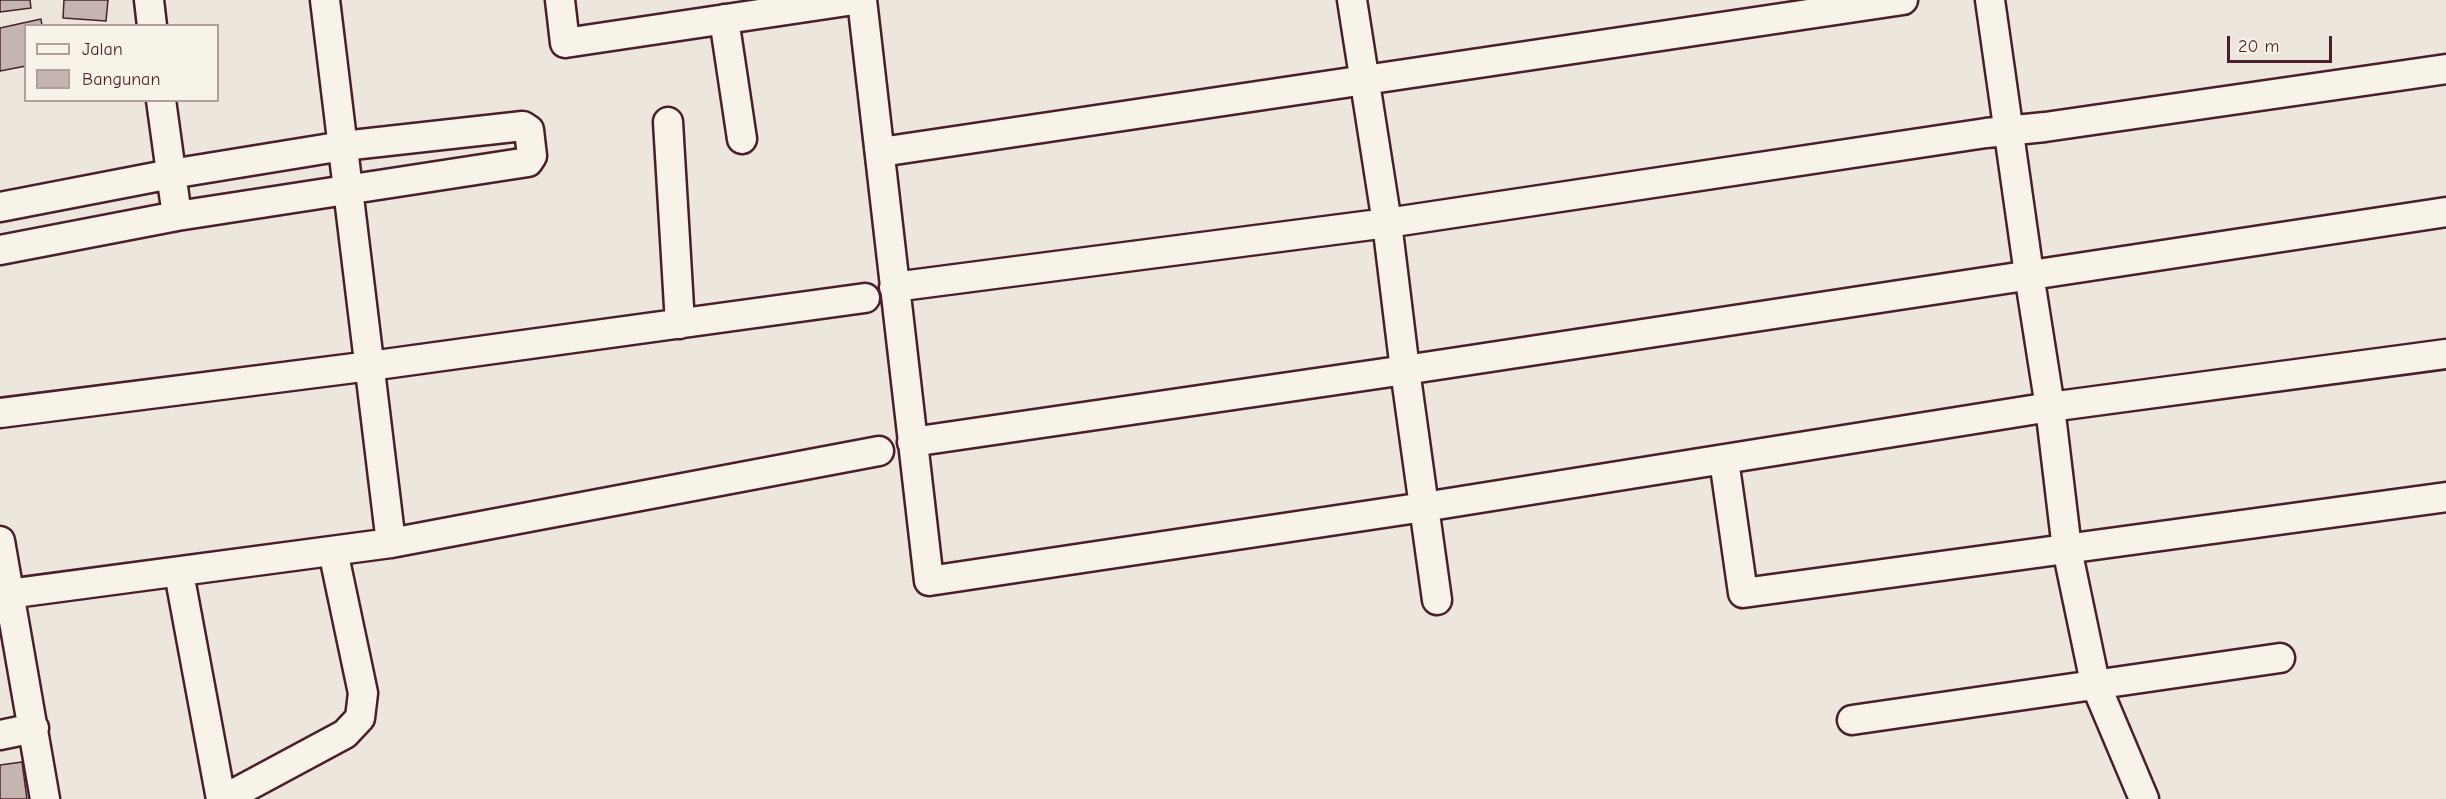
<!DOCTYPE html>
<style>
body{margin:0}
#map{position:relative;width:2446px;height:799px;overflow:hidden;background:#ece6dd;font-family:"Comic Neue",sans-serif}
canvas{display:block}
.legend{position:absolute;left:24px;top:24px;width:195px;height:78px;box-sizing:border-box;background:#f7f3e8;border:2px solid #b29e9c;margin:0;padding:8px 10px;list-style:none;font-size:18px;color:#4a1f2b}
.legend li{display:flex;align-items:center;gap:12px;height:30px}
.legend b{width:30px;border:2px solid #b29e9c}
.scale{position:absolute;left:2227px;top:36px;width:105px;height:27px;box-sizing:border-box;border:3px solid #4a1f2b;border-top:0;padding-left:8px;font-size:18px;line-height:21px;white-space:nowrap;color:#4a1f2b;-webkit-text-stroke:4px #f7f3e8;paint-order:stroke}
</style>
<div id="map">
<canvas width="2446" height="799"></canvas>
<ul class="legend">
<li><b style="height:8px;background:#f7f3e8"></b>Jalan</li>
<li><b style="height:16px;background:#c4b5b0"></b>Bangunan</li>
</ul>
<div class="scale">20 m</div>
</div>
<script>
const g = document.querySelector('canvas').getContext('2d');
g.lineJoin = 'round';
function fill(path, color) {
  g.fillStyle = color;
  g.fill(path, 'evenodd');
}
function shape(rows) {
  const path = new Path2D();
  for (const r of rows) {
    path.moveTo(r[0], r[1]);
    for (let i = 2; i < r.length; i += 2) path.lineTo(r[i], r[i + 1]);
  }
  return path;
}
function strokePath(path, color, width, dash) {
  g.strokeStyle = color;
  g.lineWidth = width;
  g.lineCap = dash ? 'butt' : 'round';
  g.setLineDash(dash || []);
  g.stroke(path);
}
const building = shape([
 [0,0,30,0,31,8,0,12,0,0],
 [64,0,108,0,106,21,63,18,64,0],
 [41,19,42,26,26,26,26,66,0,71,0,28,41,19],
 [22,762,27,799,0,799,0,765,22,762]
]);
fill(building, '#c4b5b0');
strokePath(building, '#4a1f2b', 1.5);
const street = shape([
 [149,0,152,26],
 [325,0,391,543],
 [560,0,565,43,854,0],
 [862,0,929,581,1424,507,2050,407,2446,354],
 [1352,0,1387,223,1405,370,1437,600],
 [1990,0,2029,274,2050,407,2067,549,2095,683,2144,799],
 [724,19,742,139],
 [161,100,177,216],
 [668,122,680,324],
 [881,152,1903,0],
 [0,207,171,174,343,146,523,126,529,130,532,156,528,162,177,216,0,250],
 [894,287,1387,223,1986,133,2045,127,2446,69],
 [0,413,370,366,865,298],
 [912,442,1405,370,2446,212],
 [1724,460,1743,593,2446,497],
 [0,541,45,799],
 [179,573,221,799],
 [0,595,391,543,879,451],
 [1852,720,2280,658],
 [0,735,34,728],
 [224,799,345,734,360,718,363,693,333,551]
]);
strokePath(street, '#4a1f2b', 33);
strokePath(street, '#f7f3e8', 28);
</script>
